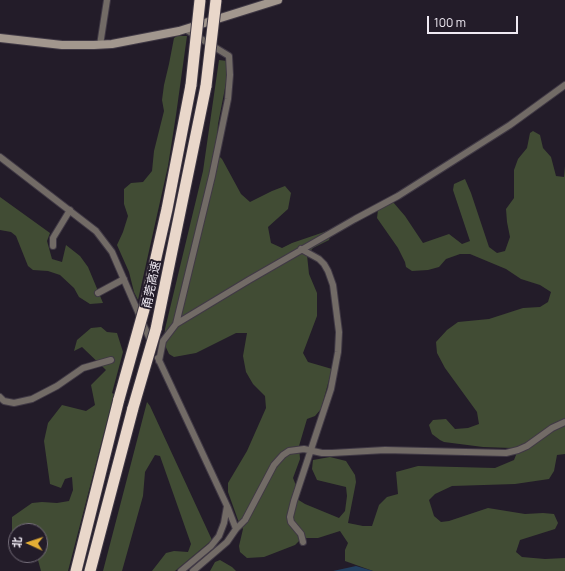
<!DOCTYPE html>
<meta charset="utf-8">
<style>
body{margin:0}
#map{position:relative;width:565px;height:571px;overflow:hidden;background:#231c29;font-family:Manrope,"Noto Sans SC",sans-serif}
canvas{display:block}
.north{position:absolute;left:8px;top:523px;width:40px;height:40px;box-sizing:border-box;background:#231c29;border:1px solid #756e7a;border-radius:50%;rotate:273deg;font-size:11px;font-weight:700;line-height:16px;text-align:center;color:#efeaf3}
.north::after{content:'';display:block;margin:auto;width:14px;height:18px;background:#e4ae35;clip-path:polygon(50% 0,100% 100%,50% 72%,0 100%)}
.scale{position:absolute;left:427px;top:16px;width:91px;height:18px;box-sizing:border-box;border:2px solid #efeaf3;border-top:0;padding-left:5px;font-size:12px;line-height:14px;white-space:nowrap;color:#efeaf3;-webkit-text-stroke:3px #231c29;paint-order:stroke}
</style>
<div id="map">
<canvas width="565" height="571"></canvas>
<div class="north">北</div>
<div class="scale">100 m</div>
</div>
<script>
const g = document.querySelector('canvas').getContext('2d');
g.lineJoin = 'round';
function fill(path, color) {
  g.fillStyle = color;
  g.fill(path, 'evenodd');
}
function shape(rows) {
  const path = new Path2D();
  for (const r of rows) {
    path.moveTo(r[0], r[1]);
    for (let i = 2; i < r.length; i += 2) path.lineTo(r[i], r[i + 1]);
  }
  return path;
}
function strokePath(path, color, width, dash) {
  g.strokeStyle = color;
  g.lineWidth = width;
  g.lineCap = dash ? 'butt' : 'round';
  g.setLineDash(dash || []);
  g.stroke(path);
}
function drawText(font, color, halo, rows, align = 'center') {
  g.font = font + ' Manrope,"Noto Sans SC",sans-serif';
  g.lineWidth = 4;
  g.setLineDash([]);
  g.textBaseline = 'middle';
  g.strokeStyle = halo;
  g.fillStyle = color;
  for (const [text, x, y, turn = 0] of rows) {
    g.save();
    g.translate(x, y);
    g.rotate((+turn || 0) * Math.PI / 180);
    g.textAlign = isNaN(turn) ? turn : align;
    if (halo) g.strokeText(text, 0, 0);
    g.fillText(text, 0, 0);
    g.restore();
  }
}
fill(shape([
 [177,36,187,36,176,115,168,166,138,300,134,292,129,272,117,245,123,232,128,216,124,204,124,189,131,183,143,182,152,171,154,151,164,111,162,100,164,85,169,64,174,38],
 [219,60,227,61,226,83,218,124,216,153,222,159,241,194,250,202,272,191,285,186,291,193,288,209,268,227,271,243,282,248,292,243,333,229,329,240,313,248,307,255,309,274,317,293,317,316,303,353,308,362,332,369,321,409,315,416,307,419,299,446,300,459,293,478,297,488,297,499,305,504,339,518,345,511,347,496,346,487,317,480,312,469,313,460,330,457,346,461,355,475,356,482,348,523,363,526,372,526,379,505,387,497,398,494,396,472,418,466,495,468,514,460,516,455,512,448,483,447,444,442,440,440,432,434,429,425,433,420,446,419,455,429,468,428,479,424,477,412,445,368,437,353,436,342,447,330,458,322,489,319,523,308,540,307,548,302,551,292,540,285,521,279,506,269,470,254,460,254,446,259,439,267,428,270,412,271,406,267,405,262,398,248,377,218,378,210,393,202,405,216,423,243,449,234,462,244,470,241,453,190,454,184,465,179,471,193,489,247,497,253,505,251,510,237,507,222,506,209,514,198,514,170,518,159,527,148,530,133,533,131,540,135,543,148,551,157,556,176,564,177,565,166,565,454,557,455,554,471,549,479,515,484,452,486,435,494,429,500,434,516,441,522,449,521,488,508,525,514,543,513,554,514,558,523,555,529,520,540,516,552,522,557,545,559,565,558,565,571,373,571,345,561,345,550,348,543,340,531,318,538,306,538,300,540,295,545,264,557,247,558,240,552,239,546,243,529,238,520,228,492,228,483,247,451,266,408,265,396,253,384,246,372,243,356,247,333,236,333,196,353,174,357,169,354,164,343,165,329,203,171],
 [0,197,50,233,47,241,52,259,62,262,66,245,80,256,88,267,103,303,90,304,79,297,74,288,60,275,48,271,33,270,28,266,16,236,11,232,0,230],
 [101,327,107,332,117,333,123,352,112,393,114,394,68,571,41,571,38,560,38,555,40,555,40,531,38,531,37,525,28,526,25,531,16,531,16,543,12,541,12,517,32,503,42,502,57,503,69,501,73,490,72,477,65,479,61,488,50,484,44,441,48,423,62,405,86,411,95,405,91,385,106,370,82,347,74,351,77,340,91,328],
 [147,402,150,406,212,540,175,571,152,571,166,553,174,551,188,552,191,544,160,456,155,455,145,472,143,496,122,571,103,571],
 [220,560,232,567,236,571,210,571,215,562]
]), '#414c34');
fill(shape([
 [356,566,373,571,332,571,333,571]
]), '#223f5f');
const minor = shape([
 [100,45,107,0],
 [0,157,96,231,112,252,151,342],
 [53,246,53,238,70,210],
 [301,249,319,259,324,264,328,271,333,285,339,332,338,352,331,389,294,501,290,517,291,522,301,534,303,542],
 [98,293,124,279],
 [176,324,212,176,228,99,230,75,229,56,185,29],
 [158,358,228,508,236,529],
 [159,361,163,341,176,324,249,280,355,219,398,196,510,125,565,85],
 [0,397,4,401,14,403,32,399,57,386,83,368,111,360],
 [181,571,211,546,219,536,224,523,227,506],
 [193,571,227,542,236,529,245,520,274,465,283,455,289,451,304,449,322,453,332,453,385,450,506,453,518,450,527,446,552,428,565,422]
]);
const secondary = shape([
 [0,38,62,45,94,45,112,44,179,31,278,0]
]);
const motorway = shape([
 [145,306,167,209,191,85],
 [156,329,206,86],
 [76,571,119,399],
 [90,571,133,408]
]);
strokePath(minor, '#403945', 8);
strokePath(secondary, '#403945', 10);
strokePath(motorway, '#403945', 13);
strokePath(minor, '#726b66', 6);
strokePath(secondary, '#a2978e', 8);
strokePath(motorway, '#e9d7ca', 11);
const motorwayBridge = shape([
 [191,85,200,0],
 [206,86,216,0],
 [119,399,145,306],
 [133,408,156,329]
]);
strokePath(motorwayBridge, '#403945', 13, []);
strokePath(motorwayBridge, '#e9d7ca', 11);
drawText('12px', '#efeaf3', '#231c29', [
 ["甬莞高速",152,285,-78]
]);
</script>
